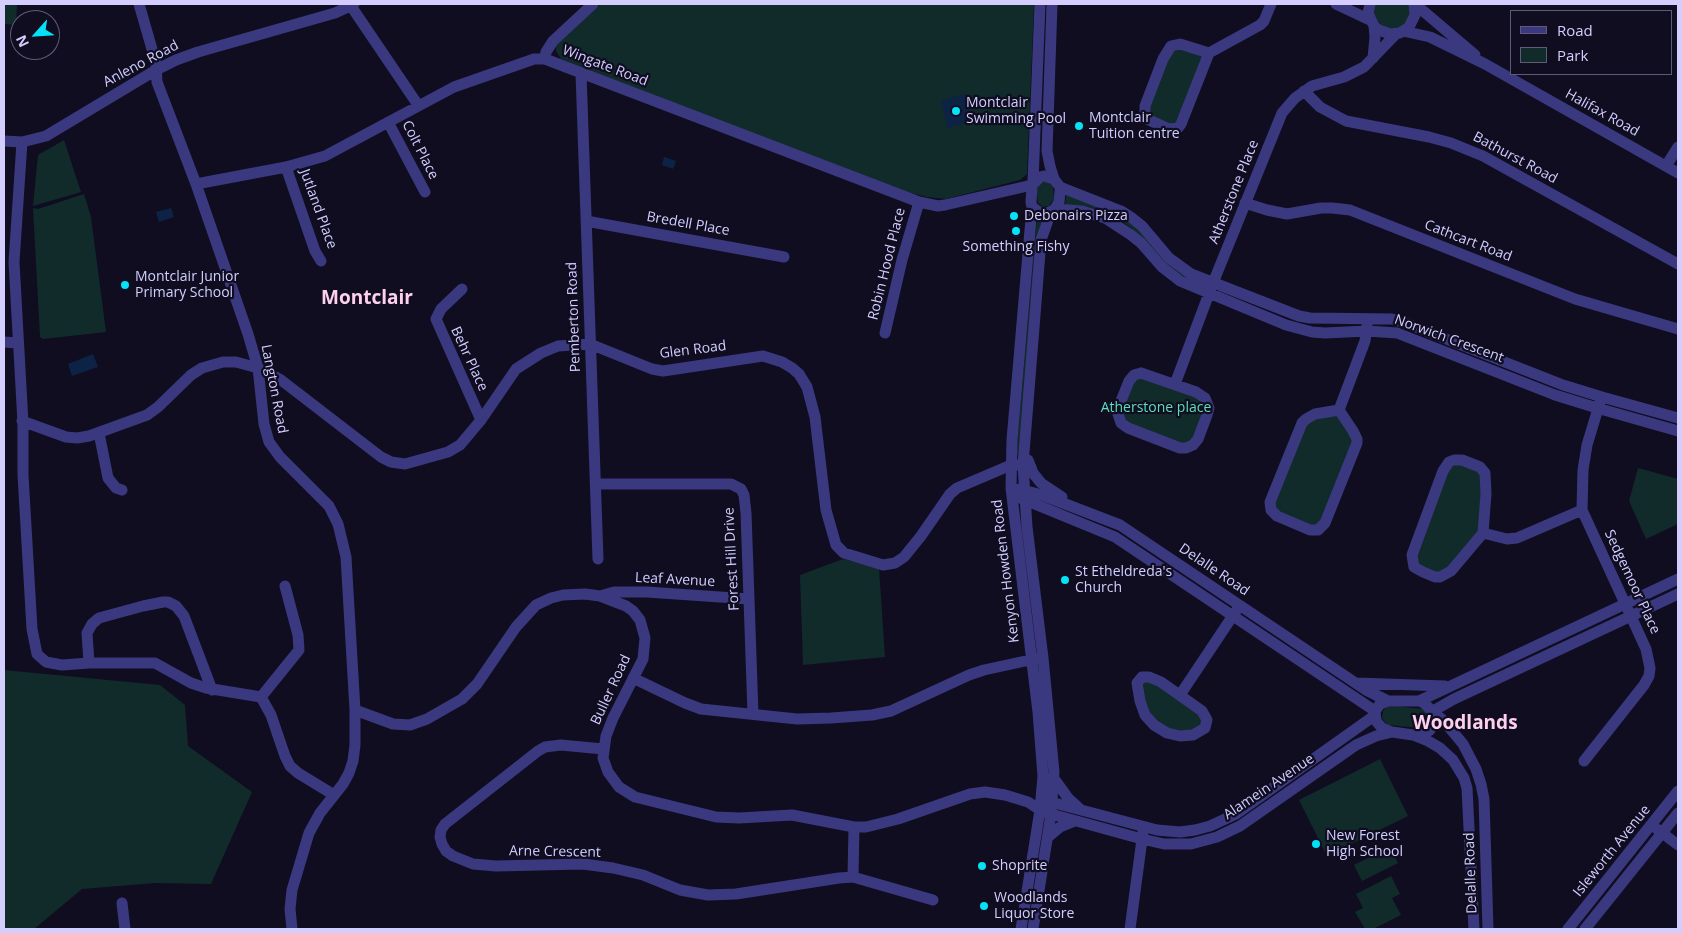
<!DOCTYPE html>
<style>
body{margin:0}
#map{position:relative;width:1682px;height:933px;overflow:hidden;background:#100d21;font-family:"Open Sans",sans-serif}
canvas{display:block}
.frame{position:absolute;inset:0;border:5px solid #d3ceff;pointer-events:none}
.legend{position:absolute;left:1510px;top:10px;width:162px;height:65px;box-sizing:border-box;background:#100d21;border:1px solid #5e5a7a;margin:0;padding:6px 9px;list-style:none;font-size:15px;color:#d3ceff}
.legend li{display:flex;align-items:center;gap:10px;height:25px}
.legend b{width:25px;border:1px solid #5e5a7a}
.north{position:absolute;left:10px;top:10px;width:50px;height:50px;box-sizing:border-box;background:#100d21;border:1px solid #5e5a7a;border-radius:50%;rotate:244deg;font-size:14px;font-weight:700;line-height:20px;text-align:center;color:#d3ceff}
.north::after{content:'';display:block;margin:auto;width:18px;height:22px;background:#02e1f6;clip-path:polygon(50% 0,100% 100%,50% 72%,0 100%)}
</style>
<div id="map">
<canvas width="1682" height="933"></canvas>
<div class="frame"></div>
<ul class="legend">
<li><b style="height:6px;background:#3a3980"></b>Road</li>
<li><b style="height:14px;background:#102b2a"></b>Park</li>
</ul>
<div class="north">N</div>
</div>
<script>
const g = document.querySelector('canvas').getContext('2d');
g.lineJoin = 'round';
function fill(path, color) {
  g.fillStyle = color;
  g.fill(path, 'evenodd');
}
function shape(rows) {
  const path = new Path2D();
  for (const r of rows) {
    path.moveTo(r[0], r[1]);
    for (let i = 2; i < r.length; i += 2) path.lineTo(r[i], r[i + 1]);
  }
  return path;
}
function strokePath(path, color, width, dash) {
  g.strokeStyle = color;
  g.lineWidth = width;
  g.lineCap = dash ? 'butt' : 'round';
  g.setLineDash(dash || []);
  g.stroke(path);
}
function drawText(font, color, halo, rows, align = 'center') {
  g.font = font + ' "Open Sans",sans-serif';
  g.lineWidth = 4.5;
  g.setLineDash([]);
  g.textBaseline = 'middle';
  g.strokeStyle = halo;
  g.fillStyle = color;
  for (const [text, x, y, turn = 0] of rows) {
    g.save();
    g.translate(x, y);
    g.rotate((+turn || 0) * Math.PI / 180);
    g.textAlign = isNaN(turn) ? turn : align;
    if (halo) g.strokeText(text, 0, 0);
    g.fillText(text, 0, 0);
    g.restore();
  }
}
fill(shape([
 [4,4,17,4,16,25,4,24],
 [601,4,1034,4,1027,174,1020,180,946,199,927,197,891,188,561,59,556,51,556,46,560,39],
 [1375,4,1409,4,1410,12,1406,23,1399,28,1388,29,1378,22,1373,11],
 [1173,48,1203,56,1174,127,1148,116,1146,110],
 [64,140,81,192,33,206,38,155],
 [1049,181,1053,186,1054,199,1049,206,1043,207,1038,203,1036,190,1041,182],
 [84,194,91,217,106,332,43,339,40,337,33,208,38,209],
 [1066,195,1115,213,1137,227,1200,285,1172,271,1132,229,1121,221,1089,207,1079,205,1065,206],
 [1037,218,1043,219,1018,455,1016,454],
 [1140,375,1202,398,1205,403,1194,440,1188,445,1127,424,1121,414,1133,382],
 [1335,414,1354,439,1323,521,1315,527,1279,514,1275,507,1275,497,1305,422],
 [1461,464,1483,475,1482,528,1449,570,1438,574,1419,565,1416,552,1449,470,1452,466],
 [1638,468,1678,479,1678,524,1646,539,1629,501],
 [843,559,879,568,885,657,803,665,800,575],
 [4,670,160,685,185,705,188,746,252,792,211,884,155,883,82,889,34,929,4,929],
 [1147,679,1203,715,1204,724,1190,732,1165,729,1145,708,1142,683],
 [1394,706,1424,709,1429,715,1428,722,1421,728,1387,725,1382,718,1383,711,1387,707],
 [1380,759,1408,816,1327,856,1299,800],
 [1390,847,1398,863,1362,881,1354,865],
 [1391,876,1400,894,1392,898,1401,915,1373,929,1365,929,1355,912,1363,908,1356,894]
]), '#102b2a');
fill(shape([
 [964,94,972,121,948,128,941,101],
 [664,157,676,161,673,169,662,165],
 [171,208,174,217,159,222,156,212],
 [93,354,98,367,72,376,68,364]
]), '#0d2346');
strokePath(shape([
 [139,4,156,63,157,82,196,184,248,334,258,368,264,424,269,442,280,457,329,506,338,524,346,557,355,710,355,745,353,761,349,773,343,784,320,813,309,833,292,890,290,909,292,929],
 [1052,4,1047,151,1050,166,1054,179,1060,187,1060,192,1059,202,1055,209,1048,213,1039,212,1032,207,1031,202,1032,185,1040,177,1044,176,1054,179],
 [1336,4,1370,20],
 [1370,4,1368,13,1374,26,1379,30,1390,34,1400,33,1409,27,1415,15,1414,4],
 [1415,4,1475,55],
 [351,6,418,105],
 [1403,31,1430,37,1485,64,1678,173],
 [1209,53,1181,124,1178,128,1169,129,1149,120,1145,114,1145,106,1163,59,1171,46,1180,44,1209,53,1260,25,1264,21,1271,4],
 [1373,58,1375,37,1374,26],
 [545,59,546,52,553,41,593,4],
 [581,73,598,559],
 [1304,91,1320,107,1346,121,1429,137,1451,143,1483,156,1678,264],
 [388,122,425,192],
 [4,141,22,142,46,136,156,70,176,60,198,52,335,13,354,4],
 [22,142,14,262,23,423,23,475,32,629,37,654,46,662,62,665,89,663,155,663,191,683,206,688,261,697,271,715,285,756,290,766,298,773,334,795],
 [1666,166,1678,147],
 [286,167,315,251,321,261],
 [1033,182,1040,4],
 [196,184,286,167,325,156,454,87,534,59,545,59,919,202,938,206,945,205,1032,185],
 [1060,187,1121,211,1132,218,1142,226,1169,258,1191,274,1299,316,1310,318,1392,319,1408,324,1563,385,1602,397,1678,418],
 [1245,203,1267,210,1287,214,1321,208,1332,208,1350,210,1575,299,1678,329],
 [1055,209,1082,211,1105,218,1131,235,1141,243,1162,267,1180,281,1286,325,1312,332,1325,333,1367,331,1397,333,1555,395,1597,408,1678,431],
 [586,221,784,257],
 [462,289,441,309,436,319,481,420],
 [885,333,902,260,919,202],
 [4,342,18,343],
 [1141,373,1196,392,1205,398,1209,408,1207,415,1198,439,1193,445,1186,448,1180,448,1128,428,1121,423,1118,414,1121,401,1129,381,1134,375,1141,373],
 [1175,384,1213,283,1282,113,1295,98,1312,86,1344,77,1364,67,1396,34],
 [1339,410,1353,431,1357,439,1357,443,1325,523,1318,530,1310,530,1277,516,1271,510,1270,502,1302,423,1306,419,1315,414,1339,410],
 [1339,410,1365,341,1367,324],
 [22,421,66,437,77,438,89,436,147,415,158,407,191,375,202,368,223,362,236,362,258,368,281,380,381,457,391,462,405,464,448,452,460,445,481,420,516,369,541,353,558,346,590,344,652,369,663,371,763,356,782,362,792,368,799,374,807,387,815,417,826,510,836,545,844,553,883,565,895,563,904,557,921,536,950,494,957,488,1011,465,1023,465,1031,467],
 [99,433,108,478,116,488,122,490],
 [1028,460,1033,473,1041,483,1062,497],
 [1454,460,1462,460,1480,467,1485,473,1486,494,1483,533,1451,571,1440,577,1435,577,1423,572,1414,567,1412,555,1443,471,1449,462,1454,460],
 [596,484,731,484,741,489,744,495,746,513,753,714],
 [1019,489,1042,495,1120,525,1366,690,1388,701],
 [1020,498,1115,537,1375,711],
 [1483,533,1507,539,1517,538,1582,510],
 [600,596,614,592,647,592,749,599],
 [89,663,87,633,92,624,99,618,143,606,163,602,168,602,176,606,184,616,212,690],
 [1142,677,1149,677,1161,682,1202,711,1207,720,1205,728,1193,735,1180,736,1167,733,1154,725,1145,715,1140,701,1137,683,1142,677],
 [633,678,685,703,701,709,797,719,831,718,872,715,891,711,969,675,984,670,1039,658],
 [1356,683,1445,686],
 [1180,695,1236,611],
 [261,697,299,650,298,635,285,586],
 [1388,701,1419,701,1424,703,1434,713,1434,723,1430,730,1422,735,1413,735,1392,732,1382,728,1376,721,1375,711,1380,704,1388,701],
 [1419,701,1678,579],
 [355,710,393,724,410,725,427,719,462,699,477,684,516,627,536,605,551,598,563,595,585,594,600,596,626,606,633,611,640,620,645,638,643,659,613,718,606,736,603,758,608,772,619,787,635,797,716,817,739,818,792,815,854,827,866,827,898,819,970,794,985,792,1005,795,1028,802,1040,810,1051,814,1142,839,1164,844,1191,844,1217,837,1240,826,1356,745,1376,736,1392,732],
 [1433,711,1454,699,1678,594],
 [1434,713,1443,720,1463,744,1476,769,1481,784,1484,799,1488,929],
 [1413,735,1428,741,1440,748,1453,760,1464,778,1467,788,1474,929],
 [603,749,561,745,545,747,538,751,445,824,441,830,440,837,442,844,446,851,453,856,473,864,496,866,583,864,613,868,643,875,680,890,708,895,736,894,839,878,853,877,933,900],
 [1584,761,1644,685,1649,676,1650,668,1646,649,1582,510,1583,470,1587,445,1600,402],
 [1055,780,1068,798,1080,809],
 [1047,801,1157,830,1180,832,1195,830,1210,826,1236,814,1374,716],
 [1657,829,1678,845],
 [1048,837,1060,827,1075,821],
 [853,877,854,827],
 [122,903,125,929],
 [1021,929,1040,810,1043,776,1038,712,1011,488,1012,440,1032,207],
 [1033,929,1051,814,1054,772,1043,658,1027,527,1023,465,1041,240,1051,212],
 [1130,929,1143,832],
 [1568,929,1678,791],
 [1585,929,1678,813]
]), '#3a3980', 11);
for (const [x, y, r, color] of [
 [956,111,5,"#02e1f6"],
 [1079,126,5,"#02e1f6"],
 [1014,216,5,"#02e1f6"],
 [1016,231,5,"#02e1f6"],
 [125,285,5,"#02e1f6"],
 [1065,580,5,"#02e1f6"],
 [1316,844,5,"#02e1f6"],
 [982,866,5,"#02e1f6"],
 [984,906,5,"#02e1f6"]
]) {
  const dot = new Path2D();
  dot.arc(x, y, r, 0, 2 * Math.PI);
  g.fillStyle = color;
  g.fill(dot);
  strokePath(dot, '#100d21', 2);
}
drawText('14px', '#d3ceff', '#100d21', [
 ["Anleno Road",141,64,-28],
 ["Wingate Road",605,66,21],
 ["Halifax Road",1602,113,29],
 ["Colt Place",420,150,63],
 ["Bathurst Road",1515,158,28],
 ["Atherstone Place",1234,192,-68],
 ["Jutland Place",318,209,70],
 ["Bredell Place",688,224,10],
 ["Cathcart Road",1468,241,21],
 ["Robin Hood Place",887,264,-76],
 ["Pemberton Road",574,317,-92],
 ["Norwich Crescent",1449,339,20],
 ["Glen Road",693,350,-7],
 ["Behr Place",469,359,65],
 ["Langton Road",274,389,79],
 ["Forest Hill Drive",732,559,-93],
 ["Delalle Road",1214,570,34],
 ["Kenyon Howden Road",1006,571,-97],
 ["Leaf Avenue",675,580,3],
 ["Sedgemoor Place",1632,582,65],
 ["Buller Road",611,690,-65],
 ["Alamein Avenue",1269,787,-34],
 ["Isleworth Avenue",1612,851,-51],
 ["Arne Crescent",555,852,1],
 ["Delalle Road",1471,873,-92]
]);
drawText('14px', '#d3ceff', '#100d21', [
 ["Montclair",966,103],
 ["Swimming Pool",966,119],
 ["Montclair",1089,118],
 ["Tuition centre",1089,134],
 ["Debonairs Pizza",1024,216],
 ["Something Fishy",1016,247,"center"],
 ["Montclair Junior",135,277],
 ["Primary School",135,293],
 ["St Etheldreda's",1075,572],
 ["Church",1075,588],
 ["New Forest",1326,836],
 ["High School",1326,852],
 ["Shoprite",992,866],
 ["Woodlands",994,898],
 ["Liquor Store",994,914]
], 'left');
drawText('14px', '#5bdebb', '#100d21', [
 ["Atherstone place",1156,408]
]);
drawText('bold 19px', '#ffd0ee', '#100d21', [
 ["Montclair",367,299],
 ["Woodlands",1465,724]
]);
</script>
